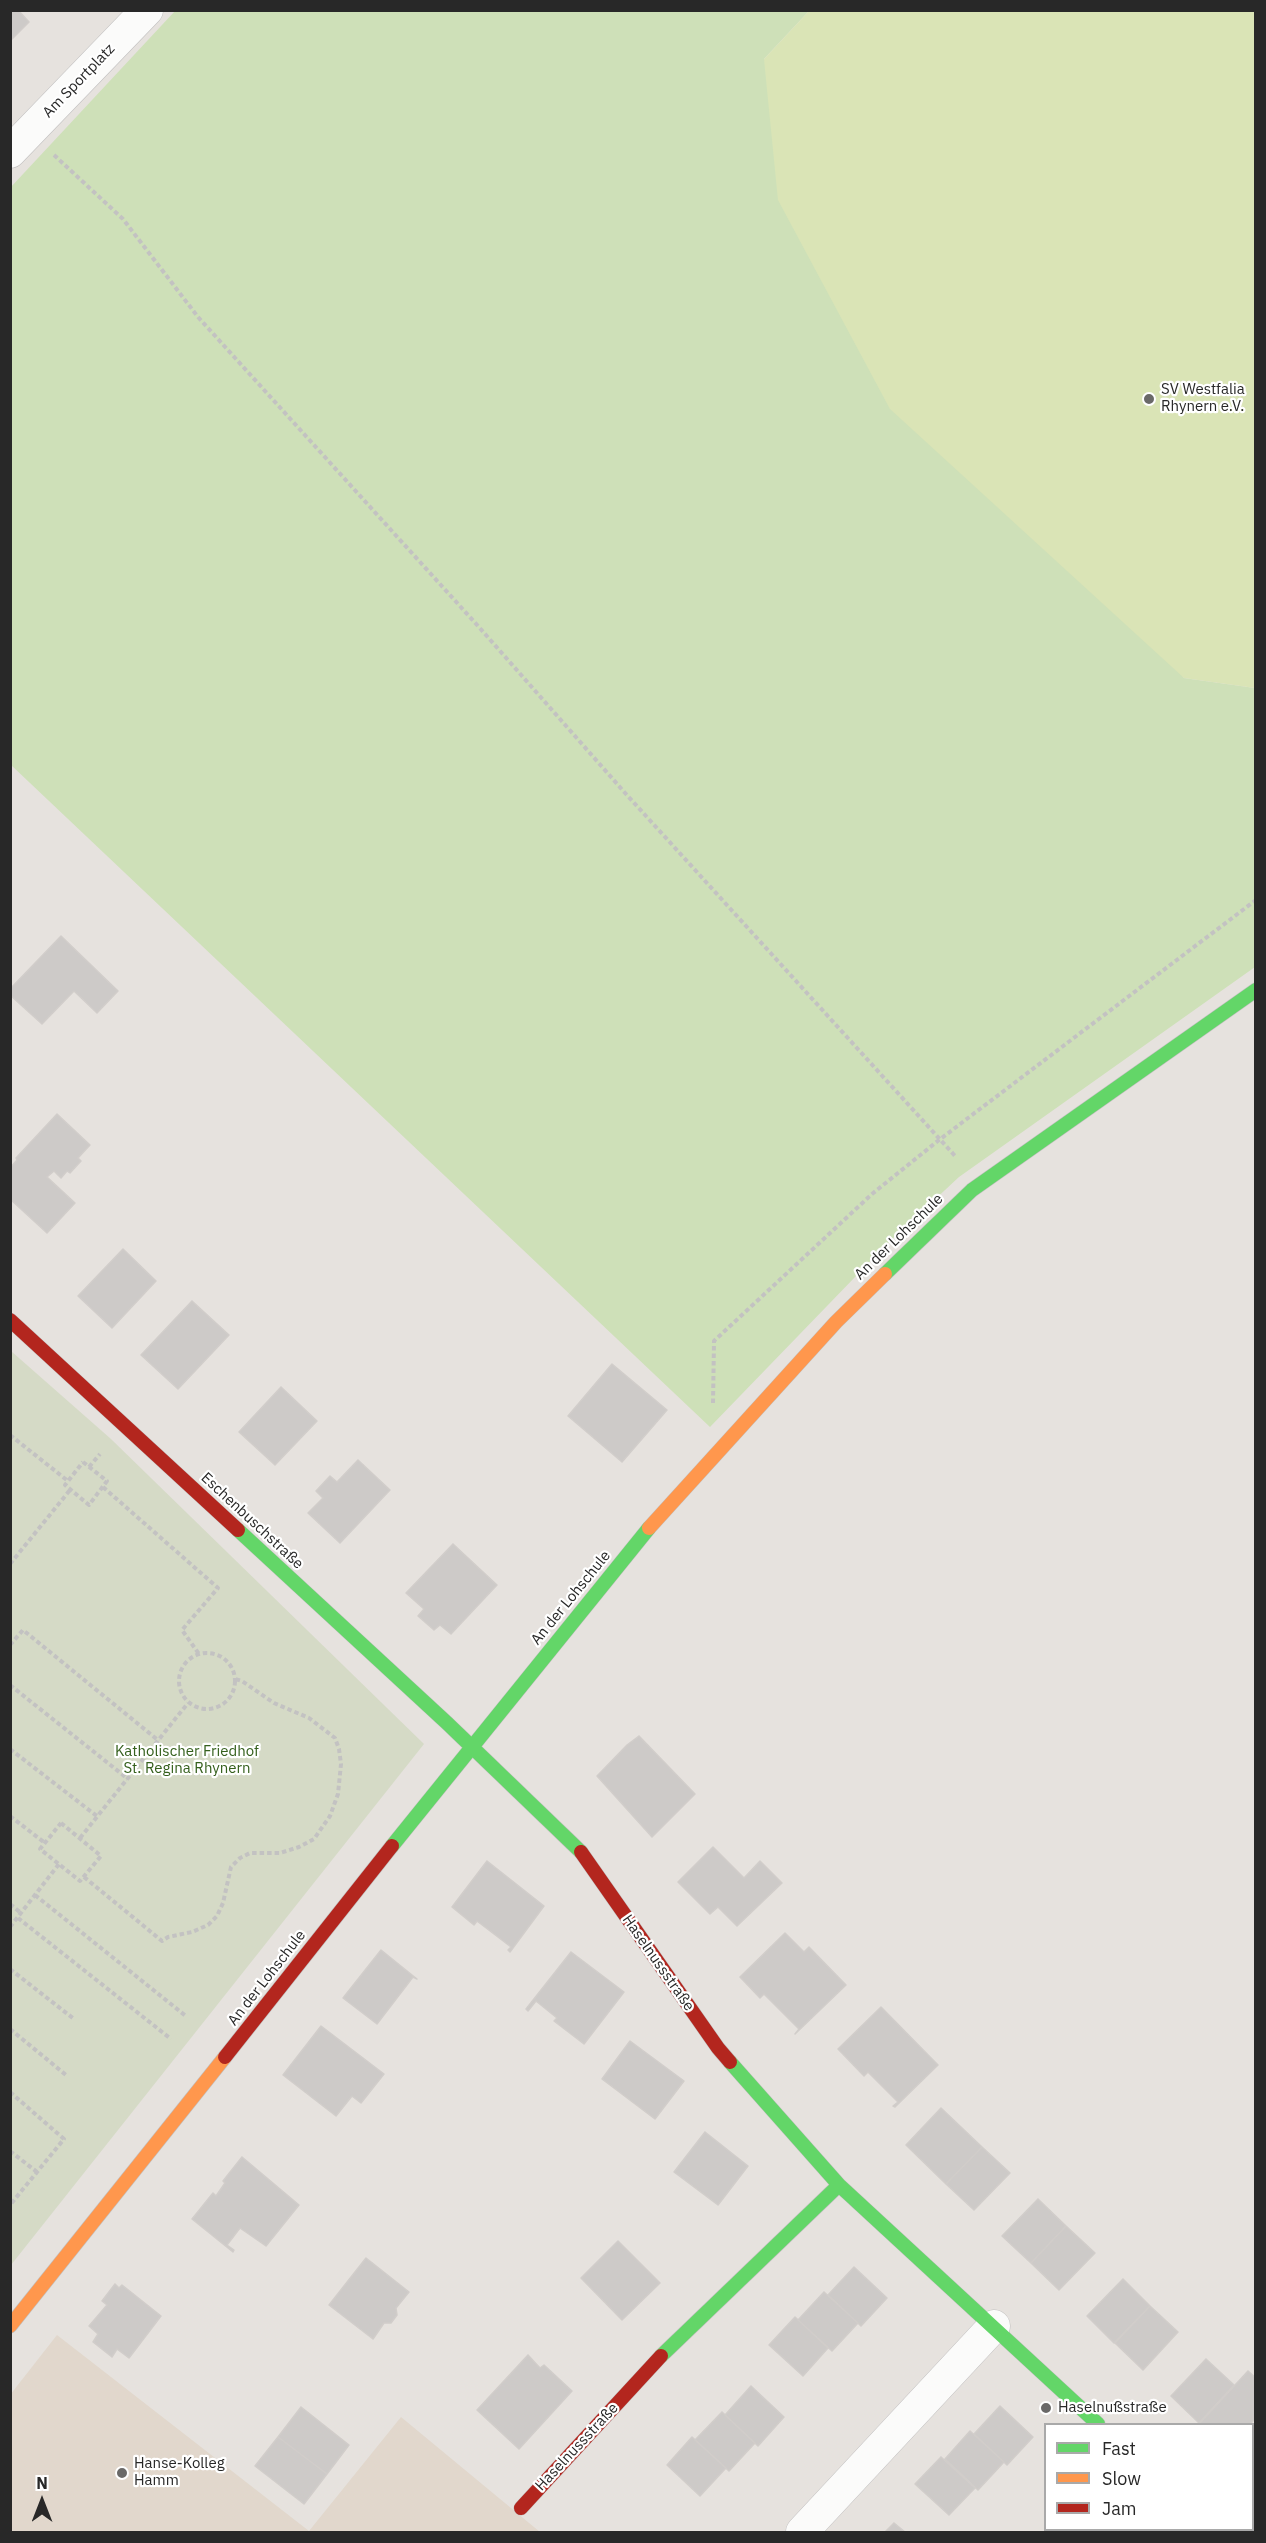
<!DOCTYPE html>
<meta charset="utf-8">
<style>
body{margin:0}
#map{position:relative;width:1266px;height:2543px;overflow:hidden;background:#e6e2de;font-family:"IBM Plex Sans",sans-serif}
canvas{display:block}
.frame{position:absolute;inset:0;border:12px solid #282828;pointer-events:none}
.legend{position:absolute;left:1044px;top:2423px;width:210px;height:108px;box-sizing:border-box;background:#fff;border:2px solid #a9a9a9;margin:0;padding:8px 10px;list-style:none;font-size:18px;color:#282828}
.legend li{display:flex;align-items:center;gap:12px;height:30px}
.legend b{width:30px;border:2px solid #a9a9a9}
.north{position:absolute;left:12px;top:2471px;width:60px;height:60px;-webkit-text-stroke:4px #fff;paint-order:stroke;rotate:0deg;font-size:16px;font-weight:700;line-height:24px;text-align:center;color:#282828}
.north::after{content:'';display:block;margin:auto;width:21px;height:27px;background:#282828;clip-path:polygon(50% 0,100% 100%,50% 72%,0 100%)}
</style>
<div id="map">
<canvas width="1266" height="2543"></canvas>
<div class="frame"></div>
<ul class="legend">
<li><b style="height:8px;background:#63d668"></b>Fast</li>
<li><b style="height:8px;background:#ff974d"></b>Slow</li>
<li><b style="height:8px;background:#b3261e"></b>Jam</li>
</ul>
<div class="north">N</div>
</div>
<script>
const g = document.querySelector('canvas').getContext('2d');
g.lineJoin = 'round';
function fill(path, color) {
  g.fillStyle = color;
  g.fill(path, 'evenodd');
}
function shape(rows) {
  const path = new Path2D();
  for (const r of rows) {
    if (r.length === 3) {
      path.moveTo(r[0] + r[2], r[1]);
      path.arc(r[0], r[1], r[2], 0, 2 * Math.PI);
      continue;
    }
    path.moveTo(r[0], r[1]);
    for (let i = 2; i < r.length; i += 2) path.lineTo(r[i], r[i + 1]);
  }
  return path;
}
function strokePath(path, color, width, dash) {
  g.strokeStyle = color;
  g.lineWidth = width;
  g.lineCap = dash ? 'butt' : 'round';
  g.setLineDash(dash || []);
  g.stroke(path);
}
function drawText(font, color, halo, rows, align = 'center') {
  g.font = font + ' "IBM Plex Sans",sans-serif';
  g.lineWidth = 4.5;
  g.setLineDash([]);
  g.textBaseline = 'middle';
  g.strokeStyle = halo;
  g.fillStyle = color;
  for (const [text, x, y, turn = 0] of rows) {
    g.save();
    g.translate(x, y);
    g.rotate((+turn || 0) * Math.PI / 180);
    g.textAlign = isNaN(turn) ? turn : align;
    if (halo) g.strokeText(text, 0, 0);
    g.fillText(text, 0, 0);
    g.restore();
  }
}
fill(shape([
 [57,2335,309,2531,401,2417,540,2532,11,2532,10,2395]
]), '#e1d7cc');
fill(shape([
 [175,11,809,11,764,59,1184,678,1255,688,1255,967,959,1177,886,1245,710,1427,11,765,10,188]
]), '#cee0b8');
fill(shape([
 [11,1351,111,1439,424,1744,11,2265]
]), '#d5dac6');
fill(shape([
 [809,11,1255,11,1255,688,1184,678,890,409,778,200,764,59]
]), '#dae4b6');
const building = shape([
 [10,10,18,10,29,22,10,41,10,10],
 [61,936,118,991,97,1013,74,991,42,1024,10,995,10,989,61,936],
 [57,1114,90,1145,78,1158,81,1161,70,1173,67,1171,61,1178,54,1171,47,1177,75,1203,47,1233,10,1199,10,1168,17,1160,16,1158,57,1114],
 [123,1249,156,1281,112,1328,78,1296,123,1249],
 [192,1301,229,1335,178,1389,141,1355,192,1301],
 [612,1364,667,1410,622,1462,568,1416,612,1364],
 [281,1387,317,1421,275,1465,239,1432,281,1387],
 [358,1460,390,1490,340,1543,308,1513,323,1498,316,1491,330,1476,337,1482,358,1460],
 [453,1544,497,1585,451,1634,440,1625,434,1630,418,1616,424,1609,406,1593,453,1544],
 [639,1736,695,1794,652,1837,597,1776,627,1745,639,1736],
 [713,1847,744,1878,760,1861,782,1883,737,1926,718,1907,710,1914,678,1882,713,1847],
 [487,1861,544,1906,510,1952,508,1950,511,1947,477,1921,474,1925,452,1907,487,1861],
 [785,1933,804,1952,809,1947,846,1985,795,2034,799,2029,764,1994,760,1998,740,1977,785,1933],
 [381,1950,417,1979,413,1977,377,2024,343,1998,381,1950],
 [571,1952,624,1992,584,2044,554,2021,557,2018,536,2001,528,2011,526,2009,571,1952],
 [881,2007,938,2065,895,2107,893,2106,898,2102,868,2072,864,2076,838,2049,881,2007],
 [321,2026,384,2074,361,2103,352,2096,336,2116,283,2075,321,2026],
 [630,2041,684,2081,655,2119,602,2079,630,2041],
 [941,2108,982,2147,946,2184,906,2145,941,2108],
 [705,2132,748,2166,718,2205,674,2172,705,2132],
 [982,2147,1010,2173,974,2210,946,2184,982,2147],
 [242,2157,299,2205,266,2246,240,2228,227,2245,234,2250,233,2252,192,2219,213,2193,216,2196,225,2183,223,2181,242,2157],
 [1038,2199,1066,2226,1031,2263,1002,2236,1038,2199],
 [1066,2226,1095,2253,1059,2290,1031,2263,1066,2226],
 [618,2241,660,2283,622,2320,581,2278,618,2241],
 [366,2258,409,2292,396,2308,397,2315,391,2323,384,2323,373,2339,329,2305,366,2258],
 [854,2267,887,2298,861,2326,828,2295,854,2267],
 [1123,2279,1150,2306,1114,2343,1087,2316,1123,2279],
 [115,2284,119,2288,122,2285,161,2316,129,2358,117,2349,112,2357,93,2342,98,2334,89,2326,107,2305,102,2301,115,2284],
 [824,2292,858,2323,832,2351,798,2320,824,2292],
 [1150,2306,1178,2332,1143,2370,1115,2343,1150,2306],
 [795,2317,828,2348,803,2376,769,2345,795,2317],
 [528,2355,540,2368,544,2365,572,2391,519,2449,477,2410,528,2355],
 [1206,2359,1234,2385,1199,2423,1171,2396,1206,2359],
 [1248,2371,1256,2378,1256,2418,1250,2424,1199,2424,1248,2371],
 [751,2386,784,2417,758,2446,725,2415,751,2386],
 [1000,2406,1033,2437,1007,2465,974,2434,1000,2406],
 [301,2407,349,2445,327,2474,278,2437,301,2407],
 [722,2412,755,2443,729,2471,695,2440,722,2412],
 [970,2431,1004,2462,978,2490,945,2459,970,2431],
 [278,2437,327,2474,304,2504,255,2466,278,2437],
 [692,2437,726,2468,700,2496,667,2465,692,2437],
 [941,2457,975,2488,949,2515,915,2484,941,2457],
 [894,2523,905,2532,885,2532,894,2523]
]);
fill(building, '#cdcac8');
strokePath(building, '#d1cdca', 1.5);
const street = shape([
 [10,152,147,10],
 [1210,2530,1213,2532],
 [802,2532,994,2326],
 [1069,2532,1071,2530]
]);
const fast = shape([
 [885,1274,972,1190,1256,990],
 [238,1530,447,1723,581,1852],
 [392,1846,649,1528],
 [730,2062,839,2185,1098,2424],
 [661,2356,839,2185]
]);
const slow = shape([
 [649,1528,836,1322,885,1274],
 [10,2326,225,2057]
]);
const jam = shape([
 [10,1320,238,1530],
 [581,1852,718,2048,730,2062],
 [225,2057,392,1846],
 [521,2508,661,2356]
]);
strokePath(street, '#c0bfbf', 33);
strokePath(fast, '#c0bfbf', 15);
strokePath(slow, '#c0bfbf', 15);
strokePath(jam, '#c0bfbf', 15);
strokePath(shape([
 [54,155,123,219,198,317,478,626,626,794,956,1157],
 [713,1403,714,1341,872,1194,939,1140,1256,900],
 [10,1435,68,1481],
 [83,1462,107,1481,89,1505,65,1485,83,1462],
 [89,1467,100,1454],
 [103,1487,218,1588,182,1630,199,1654],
 [10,1564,70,1490],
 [10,1645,23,1630,159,1741],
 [207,1681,28],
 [10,1685,128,1779],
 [10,1749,98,1817],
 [10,1816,45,1843],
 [61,1823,101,1856,80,1881,40,1849,61,1823],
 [80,1838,188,1703],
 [84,1877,162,1941,168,1937,192,1932,208,1925,217,1916,223,1903,231,1867,240,1858,250,1853,280,1853,299,1847,314,1839,330,1816,338,1794,341,1764,339,1749,335,1738,309,1718,274,1703,242,1681,235,1679],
 [35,1895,187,2017],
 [10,1904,21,1913],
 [18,1918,171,2039],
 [10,1927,59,1864],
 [10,1969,74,2019],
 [10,2029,66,2075],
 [10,2092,64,2139,10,2205],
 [10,2151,37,2172]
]), '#c3c2c2', 4, [4.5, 3]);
strokePath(street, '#fbfbfa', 32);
strokePath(fast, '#63d668', 14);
strokePath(slow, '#ff974d', 14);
strokePath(jam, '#b3261e', 14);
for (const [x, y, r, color] of [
 [1149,399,6,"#6a6968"],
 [1046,2408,6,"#6a6968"],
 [122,2473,6,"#6a6968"]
]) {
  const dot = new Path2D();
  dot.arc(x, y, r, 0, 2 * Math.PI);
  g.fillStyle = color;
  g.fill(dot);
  strokePath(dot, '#fff', 2);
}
drawText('15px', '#282828', '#fff', [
 ["Am Sportplatz",79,81,-46],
 ["An der Lohschule",899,1237,-44],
 ["Eschenbuschstraße",252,1521,43],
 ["An der Lohschule",571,1598,-51],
 ["Haselnussstraße",658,1963,55],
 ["An der Lohschule",267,1978,-52],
 ["Haselnussstraße",577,2447,-47]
]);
drawText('15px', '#282828', '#fff', [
 ["SV Westfalia",1161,390],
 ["Rhynern e.V.",1161,407],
 ["Haselnußstraße",1058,2408],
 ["Hanse-Kolleg",134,2464],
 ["Hamm",134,2481]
], 'left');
drawText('15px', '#35601d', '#fff', [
 ["Katholischer Friedhof",187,1752],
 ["St. Regina Rhynern",187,1769]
]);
</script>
